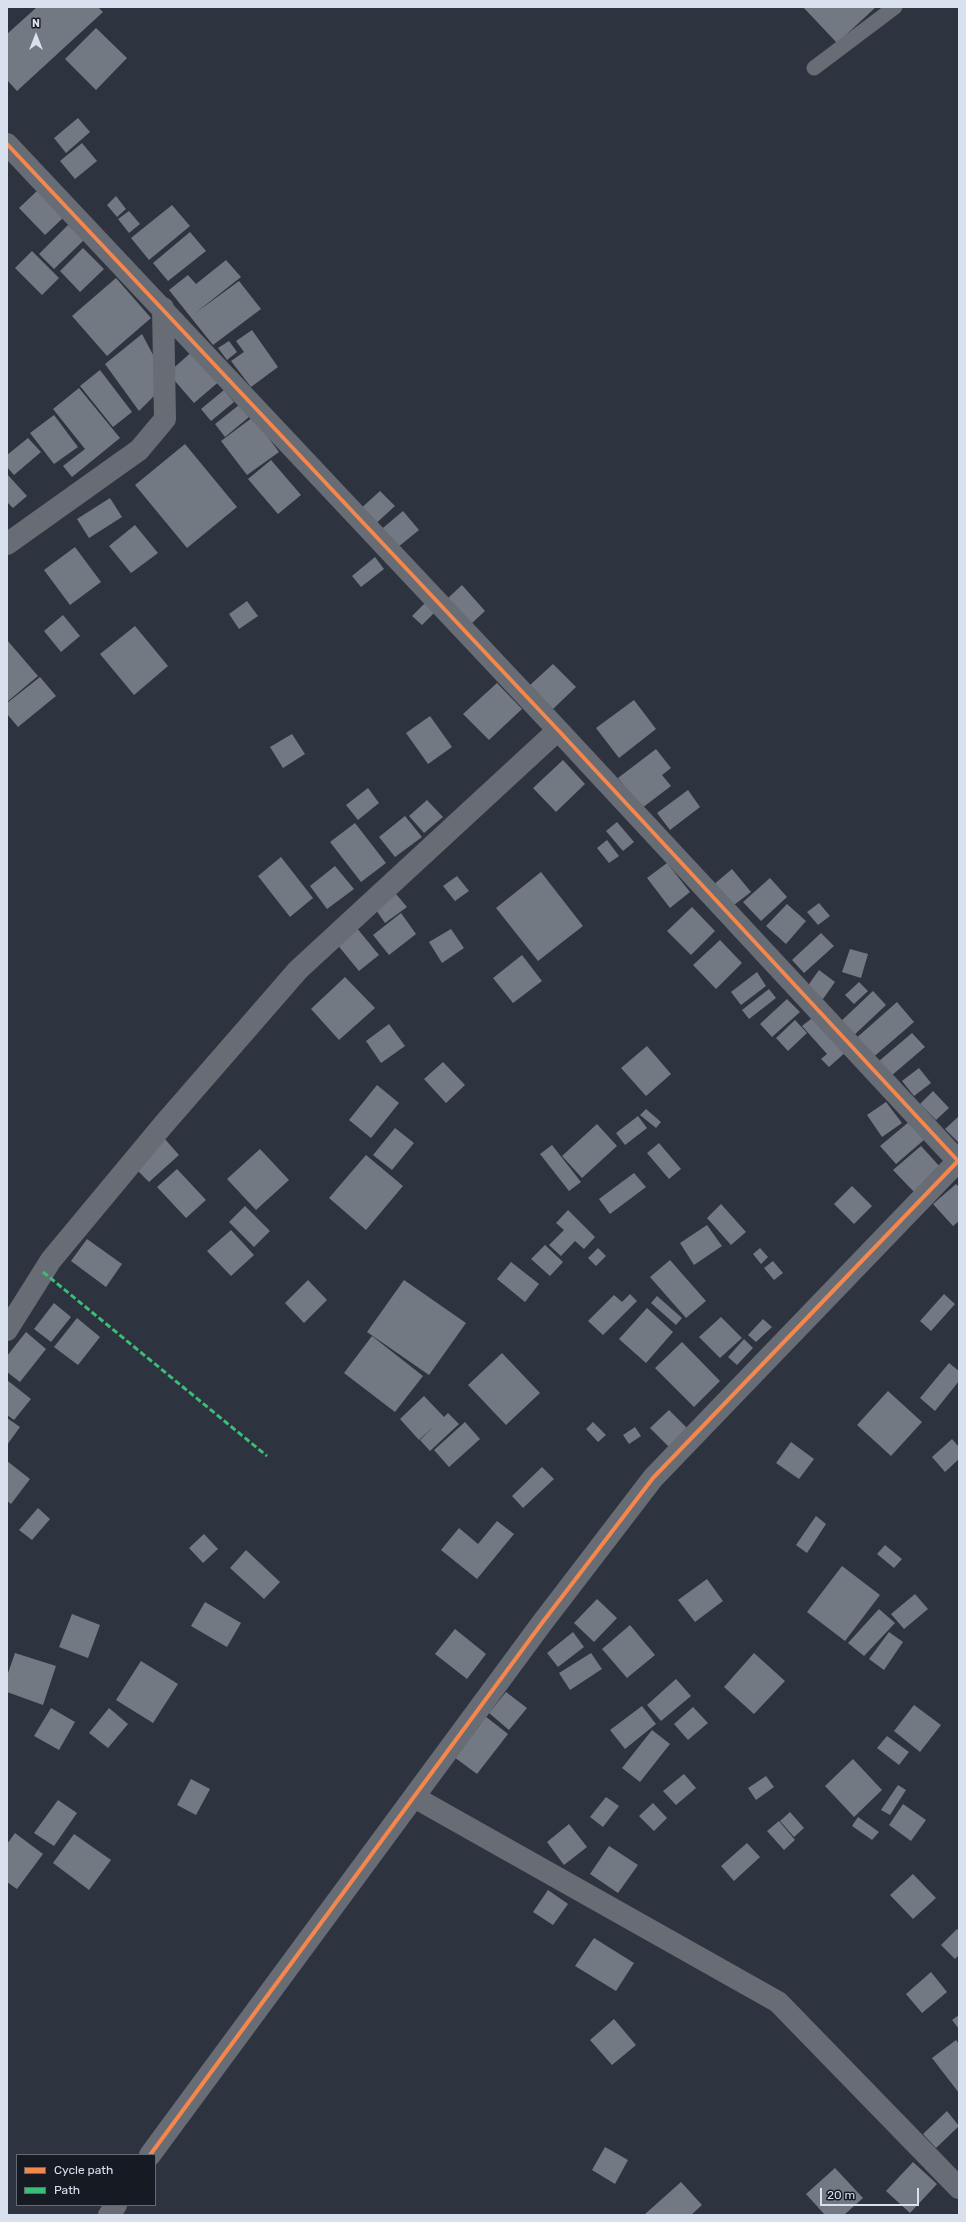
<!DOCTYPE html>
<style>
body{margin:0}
#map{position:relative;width:966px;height:2222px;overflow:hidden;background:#2e343f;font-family:Rubik,sans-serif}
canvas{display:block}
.frame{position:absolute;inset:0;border:8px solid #d9e1ee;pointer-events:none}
.legend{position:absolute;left:16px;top:2154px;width:140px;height:52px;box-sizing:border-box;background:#151a23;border:1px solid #636a74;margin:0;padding:5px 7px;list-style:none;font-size:12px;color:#d9e1ee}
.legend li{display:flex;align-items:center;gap:8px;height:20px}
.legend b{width:20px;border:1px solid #636a74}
.north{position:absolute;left:16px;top:16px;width:40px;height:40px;-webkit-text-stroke:3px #151a23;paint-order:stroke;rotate:0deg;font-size:11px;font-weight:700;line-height:16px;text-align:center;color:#d9e1ee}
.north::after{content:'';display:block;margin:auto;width:14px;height:18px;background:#d9e1ee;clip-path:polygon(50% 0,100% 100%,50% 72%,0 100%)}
.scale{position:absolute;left:820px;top:2188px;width:99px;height:18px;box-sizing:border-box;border:2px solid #d9e1ee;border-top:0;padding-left:5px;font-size:12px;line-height:14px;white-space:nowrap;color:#d9e1ee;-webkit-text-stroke:3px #151a23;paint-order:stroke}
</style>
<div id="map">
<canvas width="966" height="2222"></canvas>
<div class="frame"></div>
<ul class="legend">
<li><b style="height:5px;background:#f5874c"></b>Cycle path</li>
<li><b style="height:5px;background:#3abd76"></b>Path</li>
</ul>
<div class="north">N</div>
<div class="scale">20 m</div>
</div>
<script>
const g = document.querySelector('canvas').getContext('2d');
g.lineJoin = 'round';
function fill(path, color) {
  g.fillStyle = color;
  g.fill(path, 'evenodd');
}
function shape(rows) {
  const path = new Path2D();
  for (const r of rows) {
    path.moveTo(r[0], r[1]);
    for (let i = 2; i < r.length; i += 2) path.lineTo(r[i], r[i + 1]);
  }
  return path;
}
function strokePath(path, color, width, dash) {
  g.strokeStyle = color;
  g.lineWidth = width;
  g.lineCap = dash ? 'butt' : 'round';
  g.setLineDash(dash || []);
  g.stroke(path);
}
fill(shape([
 [37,7,98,7,103,12,17,91,7,80,7,34],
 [803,7,876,7,837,43],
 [96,28,127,58,96,90,65,59],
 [78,118,90,132,66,153,54,138],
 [82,143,97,161,75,179,60,161],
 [38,190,64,217,45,235,19,208],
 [116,196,126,209,117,217,107,205],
 [172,205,190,226,149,260,131,238],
 [129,211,140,224,129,233,118,219],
 [68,225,84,240,54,269,39,254],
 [190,232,206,251,168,281,153,263],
 [83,248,104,269,80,292,60,271],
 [32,251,59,278,42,295,15,268],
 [226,260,241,277,194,314,239,281,261,309,213,345,169,290,188,275,196,284],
 [116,278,151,318,107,356,72,316],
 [252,330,278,367,251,387,231,361,244,352,236,341],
 [142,334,159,366,157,393,139,411,105,364],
 [229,341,237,352,227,360,218,348],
 [195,349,222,379,194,403,168,373],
 [100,370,132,412,113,427,80,386],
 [79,388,120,438,72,477,63,466,85,449,53,409],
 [224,390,234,402,211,421,201,409],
 [239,405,249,417,225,437,215,424],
 [54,415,78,447,54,464,30,433],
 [253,417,279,452,247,475,221,441],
 [28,438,41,452,14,475,7,467,7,455],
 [185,444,237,507,187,548,135,485],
 [271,460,301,495,278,514,248,479],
 [7,474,27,496,13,508,7,502],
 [380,491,395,506,372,527,357,512],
 [110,498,122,517,89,538,77,519],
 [403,511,419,530,392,552,377,533],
 [135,525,158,553,131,573,109,546],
 [75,547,101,582,70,605,44,570],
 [375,557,384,569,361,587,352,576],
 [462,585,485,611,471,624,447,599],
 [247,601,258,616,239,629,229,614],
 [426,602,435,612,422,625,412,616],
 [63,615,80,636,61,652,44,631],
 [135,626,168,666,134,695,100,654],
 [7,640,38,676,7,702],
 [553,664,576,687,553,709,530,685],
 [40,677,56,696,18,727,7,714,7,703],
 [497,683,522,709,489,740,463,714],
 [634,700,656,729,619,758,596,728],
 [430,716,452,747,428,764,406,733],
 [292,734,305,754,283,768,270,747],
 [656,749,671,768,662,775,671,786,642,808,618,778],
 [563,760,585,784,556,812,533,788],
 [368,788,379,803,358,820,346,805],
 [688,790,700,807,670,830,657,813],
 [427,800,443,817,424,833,409,816],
 [405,816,422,837,395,857,379,837],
 [617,822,634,842,623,851,606,831],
 [355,823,386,863,361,882,330,842],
 [607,840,619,856,609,863,597,848],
 [281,857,313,898,290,917,258,876],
 [667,863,690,892,670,908,647,878],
 [335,866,354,889,327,909,310,886],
 [732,869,751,892,730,908,712,886],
 [541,872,583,926,538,961,496,908],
 [457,876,469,891,455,901,443,886],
 [770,878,787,897,761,921,743,902],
 [396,894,407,907,385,923,376,910],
 [819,903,830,916,818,925,807,912],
 [787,904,806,921,786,944,766,926],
 [692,907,715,931,691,955,667,931],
 [401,913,416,934,389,955,373,935],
 [356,927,379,955,359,971,336,943],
 [451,929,464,948,442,963,429,942],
 [821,933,834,946,804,973,792,960],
 [720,940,742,963,716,989,693,965],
 [850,949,868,954,861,978,842,972],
 [522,955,542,981,513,1003,493,978],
 [819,970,835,982,823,999,807,987],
 [757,972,766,986,741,1005,731,992],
 [345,977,375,1008,339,1040,311,1009],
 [859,982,868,991,854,1004,845,995],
 [769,989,776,998,749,1019,742,1010],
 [873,991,886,1005,851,1038,838,1024],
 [787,999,800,1012,772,1037,760,1024],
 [897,1002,914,1022,870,1060,853,1041],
 [816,1015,847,1051,829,1067,821,1059,827,1054,802,1026],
 [795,1020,807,1033,788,1051,776,1038],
 [389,1024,405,1046,381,1063,366,1041],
 [912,1033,925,1047,891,1076,879,1061],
 [647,1046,671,1074,646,1096,621,1068],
 [443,1062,465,1085,446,1103,424,1079],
 [919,1068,931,1083,914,1096,902,1081],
 [377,1085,399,1103,371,1138,349,1120],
 [933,1091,949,1108,936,1120,920,1104],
 [886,1102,902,1123,882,1137,867,1115],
 [646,1109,661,1122,656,1128,640,1115],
 [638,1116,647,1128,625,1145,616,1133],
 [959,1116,959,1143,945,1129],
 [910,1121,925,1139,896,1164,880,1146],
 [597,1124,617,1146,582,1178,562,1156],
 [395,1128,414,1143,392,1170,373,1155],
 [164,1138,179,1155,149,1182,133,1166],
 [659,1143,681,1169,669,1179,647,1153],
 [552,1145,581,1182,569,1191,540,1154],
 [921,1146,942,1169,915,1193,893,1170],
 [260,1149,289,1180,256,1210,227,1179],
 [366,1155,403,1186,366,1230,329,1198],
 [177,1169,206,1200,186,1218,157,1187],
 [634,1173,646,1187,610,1214,599,1199],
 [956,1184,959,1187,959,1221,953,1226,933,1204],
 [852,1186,872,1206,854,1224,834,1204],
 [721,1204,746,1232,731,1245,707,1218],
 [245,1206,270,1231,254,1247,229,1222],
 [568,1210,595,1237,584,1249,575,1241,561,1256,549,1245,564,1230,556,1223],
 [707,1225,722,1246,694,1265,680,1243],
 [231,1230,254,1255,231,1276,207,1251],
 [87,1239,122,1264,106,1287,71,1261],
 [545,1245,563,1262,550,1276,531,1259],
 [598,1248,606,1256,596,1266,588,1258],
 [760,1248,768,1257,761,1264,753,1254],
 [670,1260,706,1301,686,1318,650,1277],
 [773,1261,783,1273,774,1280,764,1268],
 [511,1262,539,1284,525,1302,497,1279],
 [308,1280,327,1300,304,1323,285,1303],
 [404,1280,466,1323,429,1375,367,1332],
 [630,1294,637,1301,603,1335,588,1321,614,1295,622,1302],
 [944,1294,955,1304,931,1331,920,1321],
 [657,1296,682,1318,676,1325,651,1303],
 [54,1303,71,1317,51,1342,34,1329],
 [647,1308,673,1332,646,1363,619,1339],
 [721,1317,742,1338,720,1358,699,1337],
 [77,1318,100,1337,78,1365,54,1347],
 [763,1319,772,1327,756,1342,748,1335],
 [26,1332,46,1349,20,1382,7,1372,7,1356],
 [372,1336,423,1376,395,1412,344,1373],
 [744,1339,753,1348,737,1365,728,1357],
 [682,1342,720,1381,694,1407,655,1368],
 [502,1353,540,1393,506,1425,468,1385],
 [949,1363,959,1371,959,1381,935,1411,920,1398],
 [7,1380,31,1399,14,1420,7,1415],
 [888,1391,922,1422,891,1456,857,1425],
 [424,1396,444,1417,448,1413,459,1424,430,1451,420,1440,434,1426,419,1440,400,1419],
 [669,1410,688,1429,670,1448,650,1428],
 [7,1418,20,1427,7,1445],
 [465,1422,480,1439,449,1467,434,1450],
 [593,1422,606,1435,598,1442,586,1429],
 [635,1427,641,1436,629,1444,623,1435],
 [952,1439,959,1447,959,1459,945,1472,932,1457],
 [791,1442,814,1459,799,1479,776,1463],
 [7,1461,30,1479,11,1504,7,1501],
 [542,1467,554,1479,523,1508,512,1496],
 [38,1508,50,1519,32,1540,19,1530],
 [816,1516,826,1524,807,1553,796,1545],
 [497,1521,514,1534,477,1579,441,1550,459,1528,478,1544],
 [204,1534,218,1549,203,1563,189,1548],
 [885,1545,902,1559,894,1568,877,1554],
 [246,1550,280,1582,264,1599,230,1568],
 [842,1566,880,1595,845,1641,807,1612],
 [707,1579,723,1601,695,1622,678,1600],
 [915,1594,928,1609,904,1629,891,1614],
 [597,1599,617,1618,594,1642,574,1623],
 [205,1602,241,1623,227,1647,191,1626],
 [879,1609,895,1623,864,1656,848,1643],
 [72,1614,100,1625,88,1658,59,1647],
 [630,1625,655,1655,627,1678,602,1649],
 [455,1629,486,1654,467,1679,435,1654],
 [573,1632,584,1647,558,1667,547,1653],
 [889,1632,903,1642,884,1670,869,1659],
 [15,1653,56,1666,43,1705,7,1692,7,1676],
 [591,1653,602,1669,570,1690,559,1673],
 [754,1653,785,1681,754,1714,724,1687],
 [141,1661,178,1684,153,1723,116,1700],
 [676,1679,691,1696,661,1721,647,1705],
 [506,1692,527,1708,509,1730,489,1713],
 [914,1705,941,1725,920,1752,894,1731],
 [642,1706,656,1724,625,1749,610,1730],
 [693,1707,708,1723,688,1740,674,1724],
 [51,1708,75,1722,59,1750,34,1736],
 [109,1708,128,1724,108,1748,89,1733],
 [485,1716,508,1734,477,1774,454,1757],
 [652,1730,670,1744,640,1782,622,1768],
 [887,1736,909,1752,899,1765,877,1748],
 [853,1759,882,1790,854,1817,825,1786],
 [684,1774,696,1788,676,1805,663,1791],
 [766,1776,774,1787,756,1800,748,1788],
 [191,1779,210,1789,196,1815,177,1805],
 [898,1785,906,1790,890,1815,881,1810],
 [606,1797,619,1806,603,1827,590,1817],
 [58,1800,77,1813,54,1846,34,1833],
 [653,1803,667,1818,654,1831,639,1816],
 [903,1804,926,1820,911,1841,889,1825],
 [790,1812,804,1828,794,1837,780,1821],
 [858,1817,879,1832,872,1840,852,1826],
 [779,1821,795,1840,784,1850,767,1831],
 [569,1824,587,1847,564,1865,547,1842],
 [15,1833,43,1854,17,1889,7,1882,7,1844],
 [74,1834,111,1860,89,1890,53,1863],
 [747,1843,760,1857,734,1881,721,1866],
 [609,1846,638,1865,618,1893,590,1874],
 [913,1874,936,1898,913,1919,890,1895],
 [548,1890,568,1904,553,1925,533,1912],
 [957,1929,959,1931,959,1955,955,1959,941,1945],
 [594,1938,634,1963,616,1991,575,1966],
 [931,1972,947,1992,922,2013,906,1994],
 [959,2015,959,2029,952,2020],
 [614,2019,636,2045,612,2065,590,2040],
 [956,2040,959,2044,959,2093,932,2058],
 [947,2111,959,2126,936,2148,923,2134],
 [605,2147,628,2160,615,2184,592,2170],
 [913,2162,937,2184,910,2213,886,2191],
 [835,2168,863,2198,844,2215,825,2215,806,2194],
 [681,2182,702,2205,691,2215,644,2215]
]), '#737982');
strokePath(shape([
 [814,68,895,7]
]), '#676c75', 15);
strokePath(shape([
 [7,144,558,730,959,1162],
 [7,544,139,450,165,419,163,308],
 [7,1330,51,1260,164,1124,298,970,558,730],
 [414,1797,778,2002,959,2188],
 [150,2155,542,1623,653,1478,958,1161],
 [109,2215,116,2205]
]), '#676c75', 22);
strokePath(shape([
 [43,1272,267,1456]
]), '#3abd76', 3, [6, 3]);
strokePath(shape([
 [7,144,558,730,959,1162],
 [150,2155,542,1623,653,1478,958,1161]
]), '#f5874c', 4);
</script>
